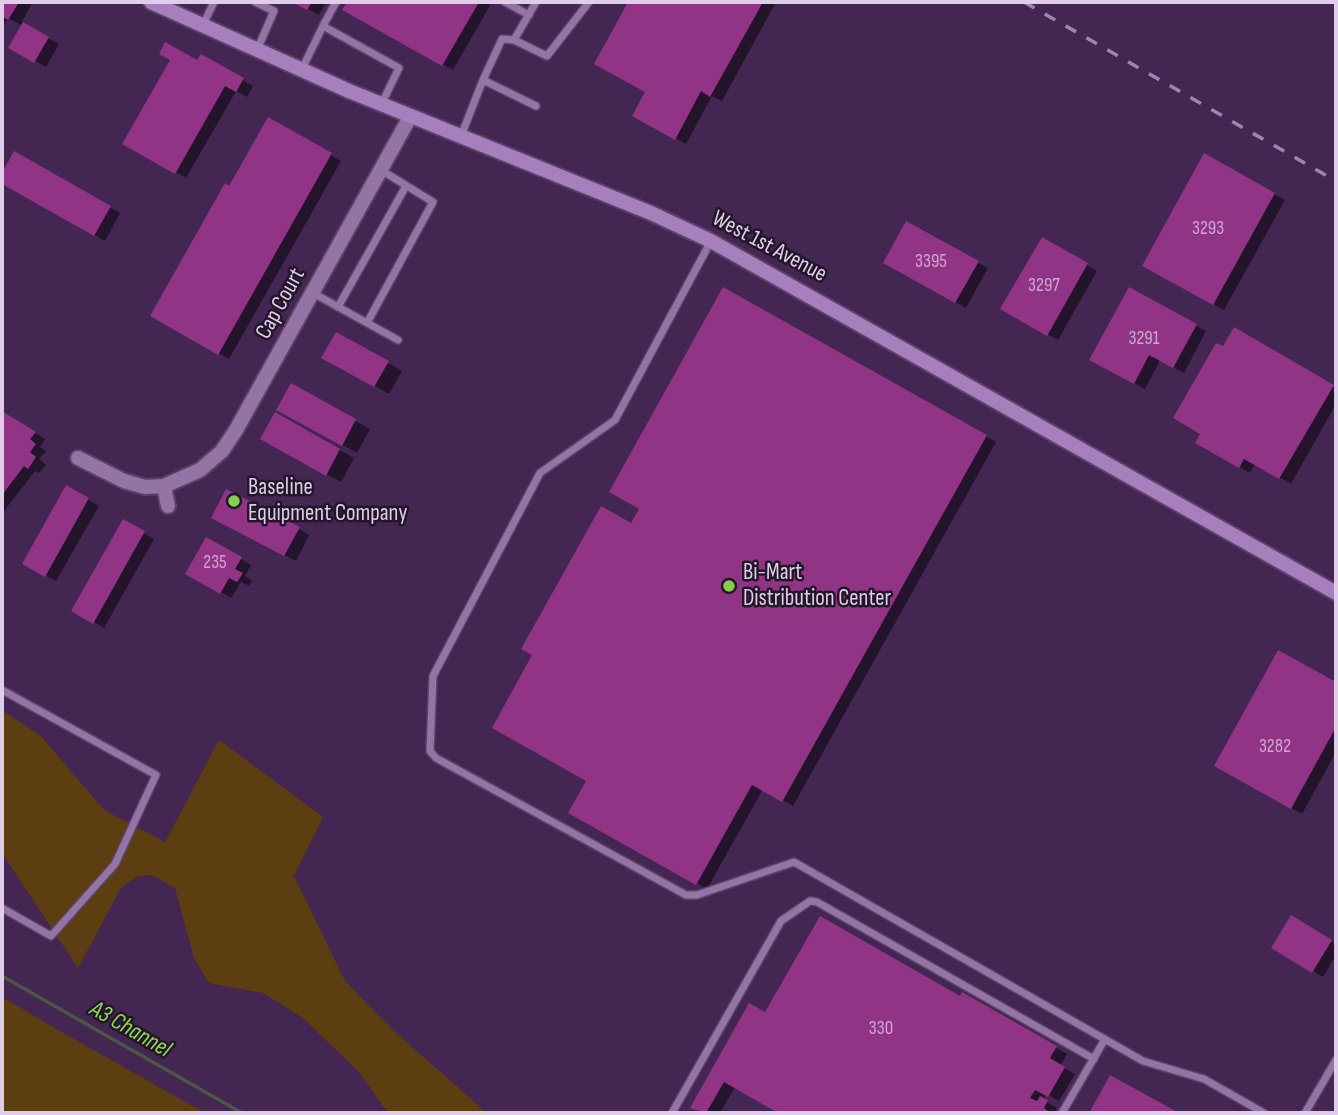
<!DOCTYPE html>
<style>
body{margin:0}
#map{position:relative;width:1338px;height:1115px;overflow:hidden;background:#432651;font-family:"Sofia Sans Condensed",sans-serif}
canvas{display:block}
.frame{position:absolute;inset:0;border:4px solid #dfcee9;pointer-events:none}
</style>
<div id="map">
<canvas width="1338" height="1115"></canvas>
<div class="frame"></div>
</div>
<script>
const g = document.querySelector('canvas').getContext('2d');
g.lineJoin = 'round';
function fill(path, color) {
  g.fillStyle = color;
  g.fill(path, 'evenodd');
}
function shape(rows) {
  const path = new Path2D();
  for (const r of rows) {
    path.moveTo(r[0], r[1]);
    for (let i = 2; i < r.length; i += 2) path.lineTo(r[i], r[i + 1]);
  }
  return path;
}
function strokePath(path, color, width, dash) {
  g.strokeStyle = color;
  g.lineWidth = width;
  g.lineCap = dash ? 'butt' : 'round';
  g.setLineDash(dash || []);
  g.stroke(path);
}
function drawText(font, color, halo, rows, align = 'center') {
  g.font = font + ' "Sofia Sans Condensed",sans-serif';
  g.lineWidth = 5;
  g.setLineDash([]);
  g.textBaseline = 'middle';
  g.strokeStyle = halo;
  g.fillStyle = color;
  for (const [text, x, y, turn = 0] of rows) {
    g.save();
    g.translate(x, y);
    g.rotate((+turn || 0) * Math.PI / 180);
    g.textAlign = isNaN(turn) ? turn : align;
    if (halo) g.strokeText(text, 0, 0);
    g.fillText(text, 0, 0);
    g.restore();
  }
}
fill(shape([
 [2,710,41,736,104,810,165,842,219,740,323,817,294,876,345,981,394,1031,487,1113,388,1113,359,1072,303,1018,263,993,209,983,194,958,175,888,152,875,136,877,121,888,78,968,2,853],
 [2,997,53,1027,205,1113,2,1113]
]), '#5c3e11');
fill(shape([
 [2,2,33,2,21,23,59,44,46,67,11,47,23,26,8,18,2,27],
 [295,2,326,2,319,15],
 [349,2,492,2,453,70,345,10],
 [630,2,776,2,722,101,712,96,686,144,634,115,647,92,596,63],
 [202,57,253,86,247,97,236,91,186,178,125,143],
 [269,120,341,161,229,359,153,316],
 [15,153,120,213,105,241,2,182],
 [1205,155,1285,200,1224,310,1144,265],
 [907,223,988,268,966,308,885,262],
 [1042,239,1097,271,1058,340,1003,309],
 [1129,289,1206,331,1184,373,1160,360,1145,389,1092,360],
 [724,290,996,442,793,806,763,789,707,889,570,812,588,780,632,526,642,508],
 [1234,330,1336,388,1336,404,1291,484,1255,463,1250,473,1197,442,1202,433,1223,349],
 [336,334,402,371,389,394,323,357],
 [291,386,370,429,357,453,278,409],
 [2,411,45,439,40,447,46,451,39,459,46,465,39,473,35,471,2,514],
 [275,415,354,458,341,482,262,439],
 [67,487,99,506,56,581,24,563],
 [124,522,154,539,104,628,74,611],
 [223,523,299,529,309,535,296,561],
 [206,539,251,565,245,576,252,581,249,586,241,582,231,598,187,573],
 [1279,652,1336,684,1336,752,1302,814,1216,766],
 [1292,917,1336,944,1336,955,1323,977,1274,947],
 [963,995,1067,1054,1060,1066,1075,1074,1059,1101,1046,1094,1043,1100,1057,1108,1054,1113,782,1113,735,1087,720,1113,702,1113,692,1107,766,1014,961,998]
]), '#0007');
strokePath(shape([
 [2,976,242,1113]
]), '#4e5647', 3.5);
fill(shape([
 [2,2,19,2,8,20,2,16],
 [292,2,312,2,307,10],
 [347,2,479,2,442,66,342,10],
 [628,2,763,2,710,97,701,91,675,140,632,116,645,92,594,64],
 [23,22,49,37,34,63,8,48],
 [165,42,197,60,201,54,244,78,236,92,225,86,175,174,122,144,170,60,159,54],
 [268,117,332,153,218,355,150,316,225,183,229,186],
 [14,151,111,206,94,236,2,184,2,173],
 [1204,153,1275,193,1213,305,1142,266],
 [906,221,979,261,955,303,883,263],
 [1042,237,1088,263,1047,336,1000,309],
 [723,287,987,435,782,802,752,785,696,885,568,813,586,781,492,728,532,655,521,649,601,506,631,523,639,509,609,492],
 [1129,287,1197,324,1173,368,1149,355,1134,384,1089,360],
 [1234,327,1334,385,1279,479,1244,459,1239,468,1195,443,1200,434,1173,418,1216,343,1223,346],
 [336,332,389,361,374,387,321,358],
 [291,383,356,419,342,446,276,410],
 [2,411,36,432,30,439,36,444,30,452,36,457,28,469,24,466,2,495],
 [275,412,340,449,326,476,260,439],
 [66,485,89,498,45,577,22,564],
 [226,489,300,527,284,556,211,518],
 [123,519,145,531,93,624,71,611],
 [206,537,242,557,235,569,243,573,237,582,229,578,220,594,185,574],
 [1278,650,1336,682,1336,727,1291,809,1214,766],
 [1291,915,1332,940,1312,973,1271,948],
 [820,916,960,996,962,992,1057,1046,1050,1058,1065,1067,1048,1097,1035,1090,1030,1098,1037,1101,1040,1096,1048,1100,1044,1108,1050,1113,778,1113,724,1082,706,1113,690,1108,749,1003,765,1012],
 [1110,1075,1179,1113,1089,1113]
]), '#923485');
const lane = shape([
 [255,2,274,11,257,50],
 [336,2,323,26,399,68,381,105],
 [505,2,529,15],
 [203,25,214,2],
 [514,40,536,2],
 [302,69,323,26],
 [483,80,502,39,514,40,547,56,589,2],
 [461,136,483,80,536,106],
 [711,241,615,420,540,473,433,676,430,751,436,758,686,895,697,895,794,862,1143,1061,1204,1079,1264,1113],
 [313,293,398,340],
 [338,307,406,186],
 [367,323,433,202,381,170],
 [2,690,156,775,115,864,51,936,2,908],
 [672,1113,781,921,810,901,817,902,1094,1059],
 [1062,1113,1105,1039],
 [1305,1113,1336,1060]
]);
const street = shape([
 [78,458,124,481,145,487,164,486,200,470,222,451,236,430,410,117],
 [164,486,168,506]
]);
const secondary = shape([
 [151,2,349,91,651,213,711,241,1336,593]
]);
strokePath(lane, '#5c4268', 10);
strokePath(street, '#5c4268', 18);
strokePath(secondary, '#5c4268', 18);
strokePath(lane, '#9474a5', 7);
strokePath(street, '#9474a5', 14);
strokePath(secondary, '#a77fbc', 14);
strokePath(shape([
 [1024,2,1336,181]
]), '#9d87a9', 3.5, [12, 12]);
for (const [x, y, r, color] of [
 [234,501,7,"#86cf4b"],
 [729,586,7,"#86cf4b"]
]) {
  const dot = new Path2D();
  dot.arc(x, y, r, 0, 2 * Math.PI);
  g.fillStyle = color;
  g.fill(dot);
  strokePath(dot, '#231629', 2.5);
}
drawText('19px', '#cca8d0', null, [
 ["3293",1208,229],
 ["3395",931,262],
 ["3297",1044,286],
 ["3291",1144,339],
 ["235",215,563],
 ["3282",1275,747],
 ["330",881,1029]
]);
drawText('23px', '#dfcee9', '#231629', [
 ["West 1st Avenue",769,247,28],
 ["Cap Court",281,304,-61]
]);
drawText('23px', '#dfcee9', '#231629', [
 ["Baseline",248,488],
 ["Equipment Company",248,514],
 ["Bi-Mart",743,573],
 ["Distribution Center",743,599]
], 'left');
drawText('italic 24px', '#8cda4d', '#231629', [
 ["A3 Channel",130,1030,30]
]);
</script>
